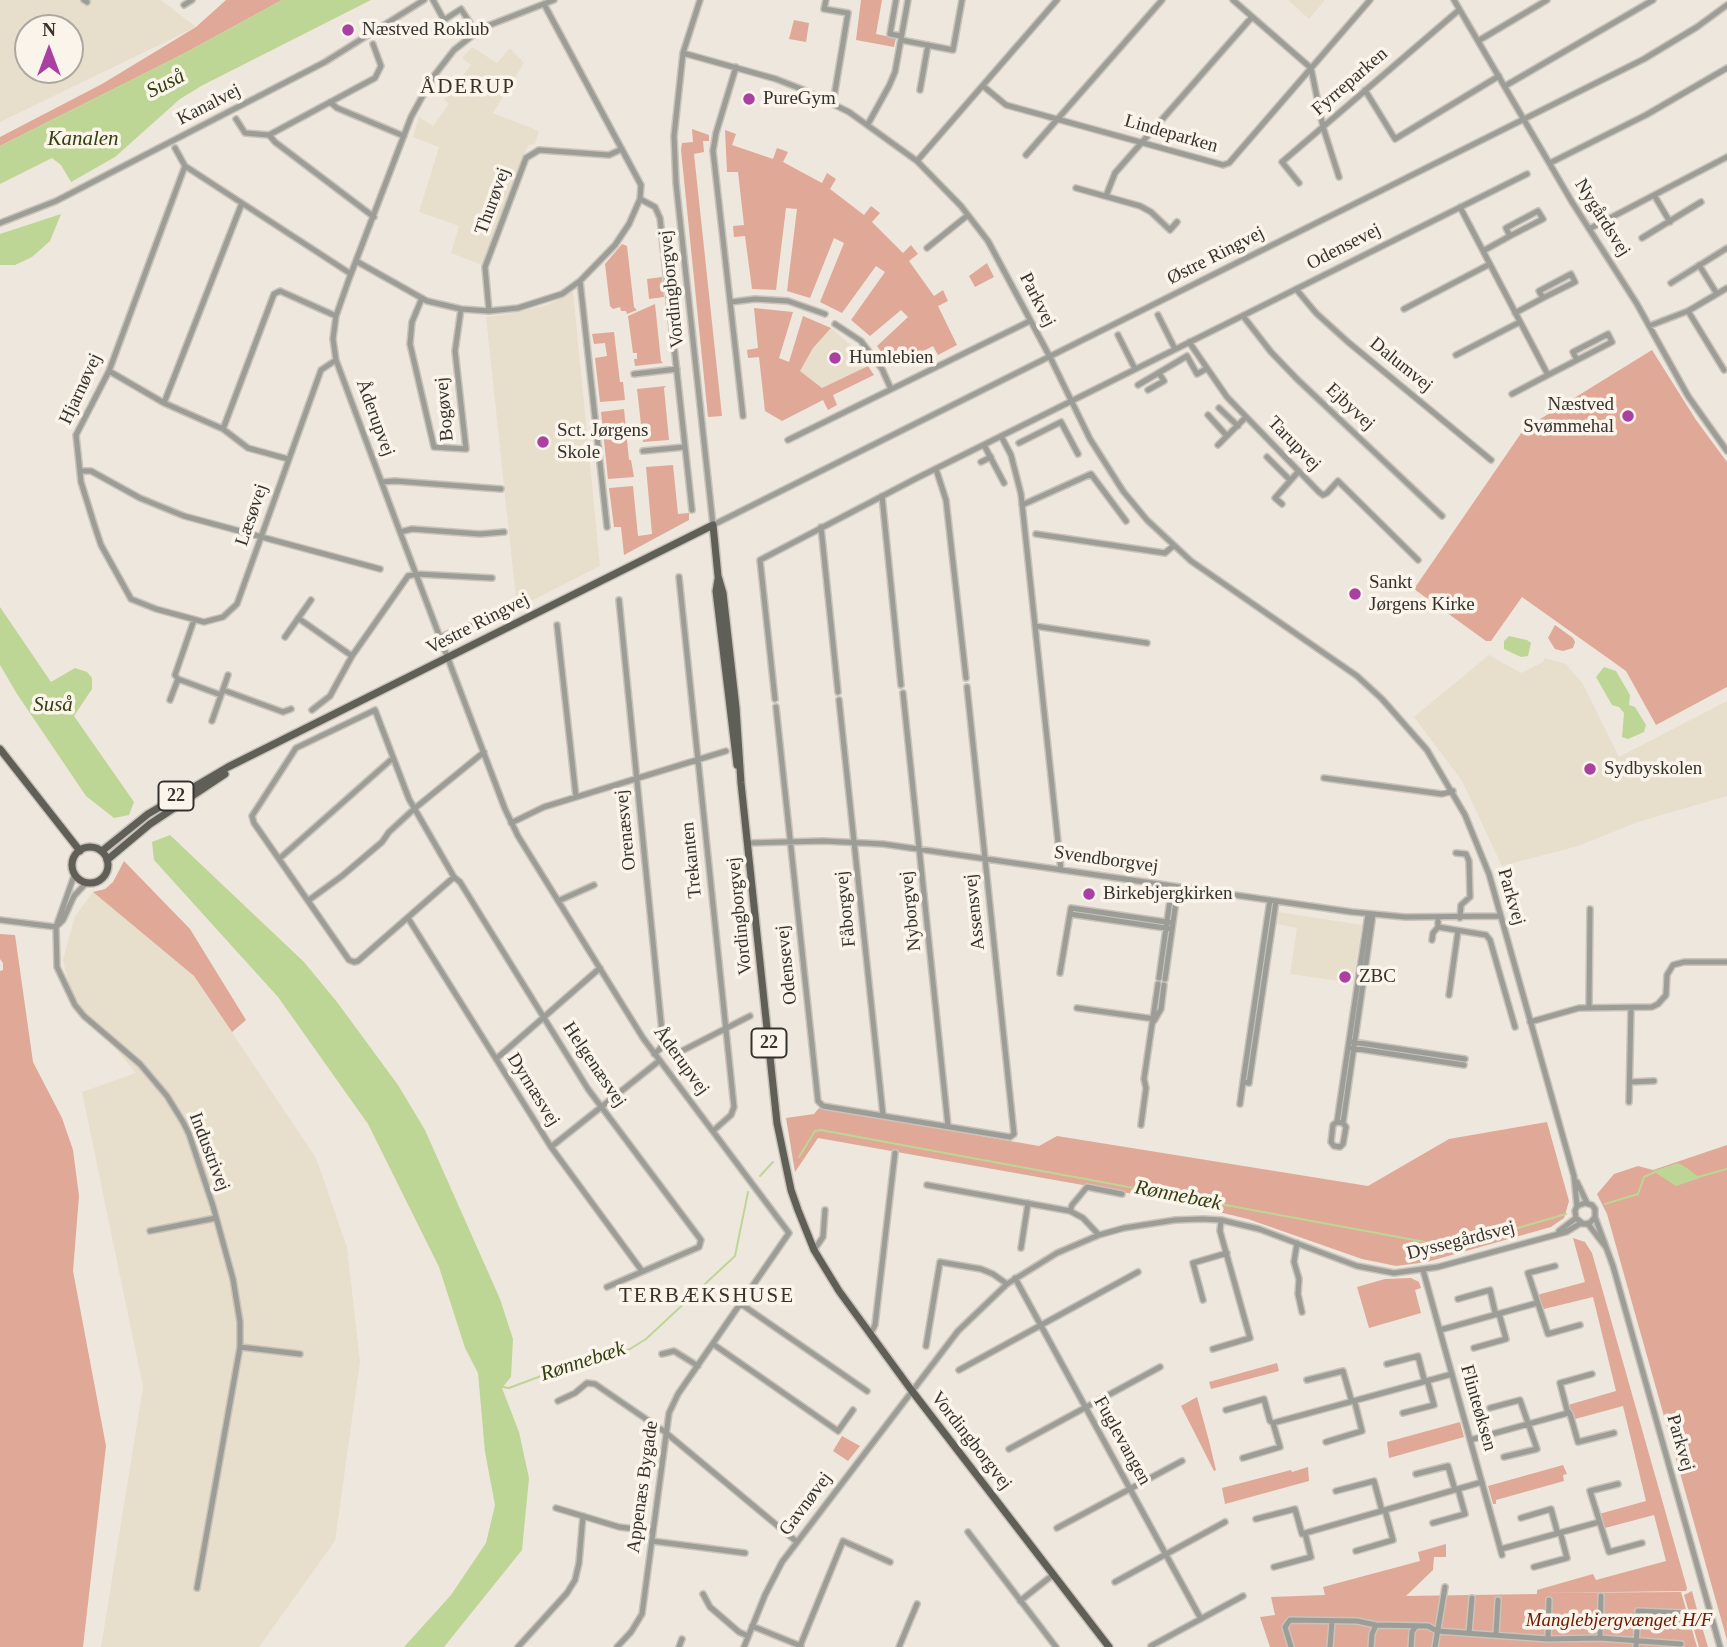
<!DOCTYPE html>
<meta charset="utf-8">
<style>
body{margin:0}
#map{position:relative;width:1727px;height:1647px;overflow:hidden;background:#eee7dd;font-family:Georgia,serif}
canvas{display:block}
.north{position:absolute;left:14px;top:14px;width:70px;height:70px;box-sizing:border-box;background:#fbf4ea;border:2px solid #aca79f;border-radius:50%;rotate:0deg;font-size:19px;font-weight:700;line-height:28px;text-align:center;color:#35332f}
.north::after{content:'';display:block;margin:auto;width:24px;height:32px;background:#aa40a2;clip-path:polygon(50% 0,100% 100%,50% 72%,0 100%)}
</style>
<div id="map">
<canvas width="1727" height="1647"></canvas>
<div class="north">N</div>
</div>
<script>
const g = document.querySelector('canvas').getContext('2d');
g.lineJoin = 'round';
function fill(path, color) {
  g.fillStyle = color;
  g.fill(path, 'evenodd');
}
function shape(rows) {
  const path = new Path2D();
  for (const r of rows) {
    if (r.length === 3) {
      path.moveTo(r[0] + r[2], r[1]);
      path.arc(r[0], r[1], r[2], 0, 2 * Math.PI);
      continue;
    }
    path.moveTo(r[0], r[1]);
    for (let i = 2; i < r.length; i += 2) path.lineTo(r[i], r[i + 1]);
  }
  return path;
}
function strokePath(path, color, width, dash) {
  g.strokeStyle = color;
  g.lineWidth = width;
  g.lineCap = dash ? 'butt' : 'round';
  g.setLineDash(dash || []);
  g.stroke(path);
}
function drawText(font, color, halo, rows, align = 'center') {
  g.font = font + ' Georgia,serif';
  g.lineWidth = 7;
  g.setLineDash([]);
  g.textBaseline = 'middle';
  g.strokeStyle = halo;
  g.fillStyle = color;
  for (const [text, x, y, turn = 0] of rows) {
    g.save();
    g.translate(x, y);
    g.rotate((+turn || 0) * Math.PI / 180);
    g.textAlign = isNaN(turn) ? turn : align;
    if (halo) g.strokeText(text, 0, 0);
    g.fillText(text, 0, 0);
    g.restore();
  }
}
fill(shape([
 [0,0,161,0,196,27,0,122],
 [28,28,70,28,70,70,28,70],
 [1288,0,1325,0,1309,19],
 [472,47,497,63,510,48,524,63,493,113,539,131,535,144,528,145,482,265,451,253,459,226,419,212,439,147,413,137,419,117,433,126,449,104,444,99,471,65,462,58],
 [573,292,600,566,517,608,486,317,509,314,547,305],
 [831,328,855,349,868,366,822,388,800,371,813,348],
 [1489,655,1521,673,1543,662,1545,658,1566,664,1583,684,1619,757,1727,701,1727,796,1638,822,1578,846,1502,866,1462,781,1414,717],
 [93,892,194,976,316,1158,347,1247,360,1362,335,1541,259,1647,101,1647,143,1387,82,1092,136,1073,80,1006,70,990,63,960,75,916],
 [1278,912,1362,925,1353,983,1290,974,1297,928,1276,924]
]), '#e8decc');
fill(shape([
 [226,0,282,0,185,53,0,146,0,137,102,84,196,27],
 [861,0,882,0,876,34,896,38,894,47,856,40],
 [794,20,809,23,806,42,789,39],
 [692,129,709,135,709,141,703,141,704,152,694,154,722,416,708,417,681,150,682,143,693,142],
 [725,130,736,134,732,145,773,159,777,148,788,152,783,162,822,183,827,173,836,179,830,189,864,215,871,206,880,213,872,222,903,253,911,245,918,254,909,261,934,296,943,290,948,301,938,306,957,345,938,355,933,346,892,367,877,346,908,317,901,310,870,336,851,320,885,272,876,266,842,313,820,302,844,243,834,238,810,298,787,291,797,209,786,208,776,290,752,289,745,236,734,237,733,226,744,225,738,172,727,172],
 [622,244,627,246,634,307,637,310,627,314,626,311,621,311,620,307,613,309,610,306,605,264],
 [987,263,994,277,975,287,969,276],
 [662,277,664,297,649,299,647,279],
 [655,304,661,361,663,363,635,366,634,359,637,359,637,353,633,353,628,316],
 [754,308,793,312,779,358,789,362,803,316,831,328,813,348,800,371,822,388,868,366,874,375,833,395,837,405,828,410,823,400,782,421,765,411,759,357,748,358,747,350,758,348],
 [614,332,620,382,623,382,625,400,600,402,595,358,607,356,605,343,594,344,592,334],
 [1652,350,1696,420,1727,462,1727,687,1656,725,1626,671,1522,597,1491,641,1486,641,1414,589,1524,429],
 [666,386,664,388,669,440,643,442,637,389],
 [624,409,629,460,631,460,634,477,608,479,601,412],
 [673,465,678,514,689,513,689,520,624,555,621,527,614,527,609,488,633,486,638,536,652,534,646,467],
 [1555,625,1573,638,1575,642,1573,648,1563,651,1555,649,1548,638],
 [124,861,190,929,246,1020,232,1032,194,976,93,892,105,889,113,882],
 [0,934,15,935,33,1062,62,1118,73,1150,79,1196,73,1271,106,1446,83,1647,0,1647,0,971,3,970,3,963,0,959],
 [819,1108,1039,1146,1057,1136,1368,1186,1449,1139,1547,1122,1569,1201,1564,1218,1551,1227,1427,1262,1396,1266,1362,1259,1248,1219,1173,1201,818,1138,795,1172,786,1118,814,1114],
 [1727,1145,1727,1640,1607,1214,1597,1194,1614,1174,1638,1166,1653,1170],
 [1573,1238,1585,1242,1592,1253,1687,1588,1686,1591,1542,1593,1681,1592,1697,1647,1270,1647,1260,1617,1275,1615,1271,1597,1325,1595,1323,1587,1420,1561,1418,1552,1446,1544,1446,1557,1434,1557,1433,1570,1406,1596,1537,1594,1537,1590,1593,1574,1596,1580,1666,1561,1654,1515,1605,1528,1599,1514,1646,1501,1623,1406,1575,1419,1568,1405,1616,1391,1593,1297,1544,1309,1537,1295,1585,1282],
 [1411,1278,1419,1282,1421,1288,1415,1290,1421,1313,1369,1328,1357,1287,1385,1279],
 [1277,1363,1279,1371,1211,1389,1209,1382],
 [1197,1397,1209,1441,1216,1470,1214,1471,1181,1406],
 [1460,1422,1464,1437,1389,1458,1387,1442],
 [842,1436,860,1446,848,1461,833,1451],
 [1563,1465,1567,1474,1563,1475,1564,1481,1496,1500,1496,1504,1493,1504,1488,1486],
 [1308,1467,1309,1481,1225,1504,1222,1488,1291,1470,1292,1472],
 [1692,1591,1699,1617,1708,1647,1699,1647,1684,1595]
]), '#e0a897');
fill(shape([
 [282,0,371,0,203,85,180,99,115,157,71,182,61,165,52,158,0,184,0,146,185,53],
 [61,214,50,241,32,257,15,265,0,265,0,234],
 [0,607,51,682,75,668,87,672,92,678,92,689,74,716,134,802,129,815,114,818,86,796,17,694,0,665],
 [1509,636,1527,640,1531,643,1528,656,1521,657,1504,649,1504,641],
 [1604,667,1616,671,1630,695,1629,705,1635,707,1646,725,1644,732,1628,739,1622,737,1624,713,1619,707,1612,705,1596,677],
 [170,835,304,962,337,1002,398,1085,425,1130,500,1299,513,1339,511,1377,502,1388,519,1432,529,1478,522,1550,444,1647,404,1647,451,1595,486,1543,495,1505,485,1452,478,1373,465,1348,439,1267,368,1124,278,997,154,860,152,842],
 [1678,1163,1687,1168,1700,1178,1676,1186,1653,1171]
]), '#bed695');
strokePath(shape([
 [799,1157,815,1131,821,1130,1452,1247,1566,1214],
 [760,1176,773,1162],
 [1698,1177,1727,1169],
 [1605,1204,1638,1194,1644,1177,1655,1172],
 [502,1387,509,1388,557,1370,630,1349,646,1339,735,1256,748,1192]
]), '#bed695', 2);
const minor = shape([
 [84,0,87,2],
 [433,0,444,20,461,9,470,23],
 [554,0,482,28,454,50,433,77,411,117,349,279,336,316,333,339,336,360,400,532,505,809,518,836,643,1038,789,1233,678,1394,669,1413,642,1614,631,1632,617,1647],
 [700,0,683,53,674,136,676,183,713,525,1644,59,1697,27,1727,5],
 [826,0,824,9,848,13,833,103],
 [896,0,890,34,901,36],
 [1233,0,1311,68,1323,127,1339,177],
 [1454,0,1572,202,1637,304,1688,396,1727,451],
 [184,5,192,0],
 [901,40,953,50,962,0],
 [1478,41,1547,0],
 [683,53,776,79,804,90,849,112,917,161,961,206,988,241,1050,357,1090,439,1123,491,1147,520,1191,561,1357,676,1382,699,1427,750,1465,815,1489,874,1574,1176,1577,1206],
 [736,67,716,133,713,151,743,416],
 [983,86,1006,105,1223,165,1229,163,1370,0],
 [1505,86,1653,0],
 [920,90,928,45],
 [1365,90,1395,139,1499,76],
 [330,102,337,108,404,136],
 [236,119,245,133,269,135,275,142,374,217],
 [868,124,889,86,895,72,908,0],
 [269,135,375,78,381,66,373,44],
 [175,148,185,166,351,274],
 [1026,155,1162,0],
 [917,161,1057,0],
 [1550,163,1646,115,1727,68],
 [185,166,109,371,76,435,81,482,95,527,101,545,131,599,156,609,204,622,223,617,237,604,321,370,336,360],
 [1299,183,1282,162,1459,10],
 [1076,188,1140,206,1151,212,1170,230,1177,222],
 [1654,195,1670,222],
 [1106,196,1115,173,1252,17],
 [640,199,655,207,660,218,692,510],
 [1460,207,1548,375],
 [0,223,56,201,325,62,424,0],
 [1589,229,1727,157],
 [1642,238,1701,202],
 [927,248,968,215],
 [1483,251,1510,236,1543,219,1538,211,1506,228,1510,236],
 [356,261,427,301,461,309,489,311,518,308,562,294,580,281,615,245,629,224,640,199,641,185,544,4],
 [1699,265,1717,294],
 [580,281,607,527],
 [1671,283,1727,248],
 [1296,289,1316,313,1348,342,1491,460],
 [422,298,412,322,410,344,434,447,466,449,455,351,461,309],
 [731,302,755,299,788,301,825,314],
 [1404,309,1490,264],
 [489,311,485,267,526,158,539,150,609,155,622,149],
 [1688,311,1724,370],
 [1515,313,1543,298,1575,282,1571,274,1539,291,1543,298],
 [1158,315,1175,349],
 [1243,316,1271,352,1297,379,1442,516],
 [835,324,861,341,882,369,891,389],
 [1649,326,1688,311,1727,288],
 [1118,335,1135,369],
 [1189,342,1227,397,1319,492,1323,495,1327,493,1338,481,1418,560],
 [1456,355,1520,322],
 [109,371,164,403,223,429,248,448,288,459],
 [634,374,677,369],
 [1138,385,1187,356,1197,374,1206,369],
 [1148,390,1164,381,1159,373],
 [1512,394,1548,375,1612,342,1608,334,1573,352,1577,360],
 [164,403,242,203],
 [1219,408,1238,426],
 [1208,415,1227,436],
 [223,429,274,294,280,291,336,316],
 [1001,436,1011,455,1021,494,1061,870],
 [788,440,1030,321],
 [1019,443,1061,422,1078,454],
 [984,445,1004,483],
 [1218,445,1246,417],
 [643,451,685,447],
 [1267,457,1290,480],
 [981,462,991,457],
 [936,469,946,500,966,678],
 [80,471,91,471,140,498,184,516,380,569],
 [382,482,395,481,501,489],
 [882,496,901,685],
 [1282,504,1275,498,1298,472],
 [1022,505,1091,474,1126,521],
 [821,527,838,692],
 [400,532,412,529,480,534,504,532],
 [1036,534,1165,553,1173,546],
 [679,577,734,1107,731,1115,713,1131],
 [619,600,663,1042,660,1049,654,1054],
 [298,618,352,656],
 [194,620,175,675,178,679,221,695],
 [557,625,576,797],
 [1035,626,1147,643],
 [285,637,311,600],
 [440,637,501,614],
 [223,690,283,712,291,709],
 [903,693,948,1126],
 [775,699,760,560,917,478,1527,174],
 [170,700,178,679],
 [839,700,883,1115],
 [776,707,818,1101,823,1106,1010,1137,1014,1134,967,687],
 [312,710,330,696,352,656,408,576,416,574,492,578],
 [212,721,228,675],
 [1324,778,1442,794,1453,791],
 [511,823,544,807,726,751],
 [748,843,823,841,883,844,1352,912,1405,917,1500,916],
 [1456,853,1466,854,1469,861,1470,897,1461,905,1460,918],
 [279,859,393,758],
 [75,873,56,927,57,967,75,1005,84,1016,140,1064,167,1096,183,1122,189,1134,213,1206,233,1279,240,1322,240,1347,197,1588],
 [454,877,358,961,354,962,349,960,254,823,252,816,296,748,375,710,409,799,454,877,460,882,588,1089,701,1240,699,1247,607,1287],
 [309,900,342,876,382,842,389,832,414,809,484,752],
 [558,901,594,885],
 [1070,914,1172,929],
 [408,918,551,1147,642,1271],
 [1438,918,1438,927,1486,935,1490,940,1515,1027],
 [0,920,56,927],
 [58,925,63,920,74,896,87,882],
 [1432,940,1433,933,1438,927],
 [1060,973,1071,908,1173,923],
 [1159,978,1172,886],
 [1165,979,1178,887],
 [1449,995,1458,931],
 [1077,1008,1155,1019],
 [1589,1008,1590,909],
 [1154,1021,1161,1009,1164,985],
 [1530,1022,1579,1008,1652,1007,1658,1004,1666,995,1667,975,1673,965,1684,962,1727,962],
 [1353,1042,1465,1059],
 [1352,1048,1464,1065],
 [674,1055,750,1016],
 [496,1059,600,968],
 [1243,1082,1270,900],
 [1630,1082,1654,1081],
 [1629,1102,1631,1009],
 [1240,1104,1243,1082,1249,1083,1276,901],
 [1337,1122,1343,1123,1346,1127,1343,1144,1340,1147,1334,1146,1331,1142,1333,1125,1337,1122,1368,914],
 [1343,1123,1373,914],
 [1141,1125,1146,1088,1144,1079,1158,984],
 [551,1147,659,1061],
 [1577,1182,1587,1203],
 [927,1185,1070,1211,1083,1218,1099,1235],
 [1070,1211,1072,1205,1087,1187,1122,1194],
 [1595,1217,1590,1223,1583,1224,1576,1218,1575,1211,1577,1206,1585,1203,1592,1205,1595,1209,1595,1217,1613,1266,1720,1647],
 [1588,1224,1605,1246],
 [150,1231,216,1218],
 [1559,1231,1576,1218],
 [1297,1243,1294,1262,1299,1279,1298,1294,1302,1312],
 [1021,1248,1028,1203],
 [814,1250,823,1237,825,1210],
 [1555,1266,1528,1273,1548,1334,1580,1325],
 [1423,1270,1502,1555],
 [1015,1278,1201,1619],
 [1458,1299,1490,1290,1495,1312,1500,1317,1506,1339,1474,1348],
 [1203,1300,1193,1263,1227,1253],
 [741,1304,867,1391],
 [1440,1330,1537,1303],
 [871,1333,875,1325,895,1153],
 [713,1344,838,1431,853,1410],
 [926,1346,940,1262,981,1269,993,1274,1007,1284],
 [240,1347,300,1354],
 [1213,1349,1250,1338,1220,1231,1221,1220],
 [662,1354,674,1351,698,1366],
 [1387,1364,1418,1356,1424,1379,1428,1383,1434,1405,1403,1413],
 [959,1370,1138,1272],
 [1592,1374,1560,1383,1567,1410,1570,1414,1578,1442,1614,1433],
 [1307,1380,1343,1371,1351,1399,1355,1403,1362,1431,1326,1442],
 [558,1401,575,1393,587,1383,595,1384,665,1432,797,1542],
 [1490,1408,1520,1400,1537,1449,1504,1457],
 [1226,1410,1264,1399,1270,1421,1273,1423,1452,1374],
 [1470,1440,1568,1413],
 [1009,1449,1160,1367],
 [1243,1458,1280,1447,1273,1423],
 [1416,1474,1448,1466,1455,1490],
 [1618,1484,1590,1491,1609,1552,1642,1543],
 [1336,1491,1374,1481,1382,1511],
 [556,1508,619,1527,653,1531],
 [1521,1518,1551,1509,1557,1531,1561,1535,1567,1558,1534,1567],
 [1256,1519,1295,1509,1302,1534,1482,1482],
 [1433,1523,1465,1514,1458,1489],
 [1057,1528,1182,1461],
 [968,1532,1056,1647],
 [652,1541,745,1553],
 [1501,1549,1599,1522],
 [1356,1551,1393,1540,1385,1510],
 [1274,1567,1311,1557,1305,1533],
 [1115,1582,1225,1522],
 [703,1594,710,1607,739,1632,748,1636],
 [1020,1601,1054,1574],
 [752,1626,801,1646],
 [1469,1633,1472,1598],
 [1496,1634,1498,1600],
 [1600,1638,1601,1596],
 [1548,1639,1549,1600],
 [800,1646,843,1541,890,1562],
 [1151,1646,1243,1596],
 [518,1647,567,1593,575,1580,579,1563,583,1516],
 [679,1647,682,1639],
 [744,1647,765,1595,782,1562,958,1331,1007,1284,1057,1253,1099,1235,1124,1228,1175,1220,1203,1219,1221,1220,1259,1229,1357,1266,1394,1273,1438,1267,1566,1232,1581,1223],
 [899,1647,917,1604],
 [1291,1647,1285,1627,1290,1620,1357,1621,1376,1625,1428,1626,1437,1631,1548,1639,1600,1638,1681,1644],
 [1330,1647,1332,1621],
 [1371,1647,1372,1634,1376,1625],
 [1411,1647,1412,1632,1416,1626],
 [1435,1647,1445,1587],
 [1636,1647,1638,1611,1685,1613]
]);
const major = shape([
 [718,579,716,591,737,765],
 [0,749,80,851],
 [90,865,18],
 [102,851,148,814,228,767,713,525,718,576,723,593,736,708,741,783,777,1123,791,1190,798,1210,814,1250,839,1291,912,1391,1109,1647],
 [107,860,150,824,225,774]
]);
strokePath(minor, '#c9c3ba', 8);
strokePath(major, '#c9c3ba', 10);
strokePath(minor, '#9d9d98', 5);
strokePath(major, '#605f57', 7);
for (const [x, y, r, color] of [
 [348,30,7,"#aa40a2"],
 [749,99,7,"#aa40a2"],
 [835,358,7,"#aa40a2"],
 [1628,416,7,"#aa40a2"],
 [543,442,7,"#aa40a2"],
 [1355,594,7,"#aa40a2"],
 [1590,769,7,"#aa40a2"],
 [1089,894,7,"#aa40a2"],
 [1345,977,7,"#aa40a2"]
]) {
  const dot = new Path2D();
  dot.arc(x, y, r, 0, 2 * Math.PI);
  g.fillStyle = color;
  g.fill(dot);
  strokePath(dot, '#fbf4ea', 2.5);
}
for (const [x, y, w] of [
 [176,796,35],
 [769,1043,35]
]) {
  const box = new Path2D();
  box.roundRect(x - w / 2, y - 14.5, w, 29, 5);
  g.fillStyle = '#fbf4ea';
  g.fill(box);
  strokePath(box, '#35332f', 2);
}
drawText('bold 18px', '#35332f', null, [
 ["22",176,796],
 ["22",769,1043]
]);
drawText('19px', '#35332f', '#fbf4ea', [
 ["Næstved Roklub",362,30],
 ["PureGym",763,99],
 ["Humlebien",849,358],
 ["Næstved",1614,405,"right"],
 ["Svømmehal",1614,427,"right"],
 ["Sct. Jørgens",557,431],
 ["Skole",557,453],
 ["Sankt",1369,583],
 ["Jørgens Kirke",1369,605],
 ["Sydbyskolen",1604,769],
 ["Birkebjergkirken",1103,894],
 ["ZBC",1359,977]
], 'left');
drawText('19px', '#35332f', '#fbf4ea', [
 ["Fyrreparken",1350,82,-41],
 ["Kanalvej",209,105,-27],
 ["Lindeparken",1171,134,16],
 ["Thurøvej",493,201,-70],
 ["Nygårdsvej",1602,218,58],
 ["Odensevej",1344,247,-27],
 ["Østre Ringvej",1216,256,-27],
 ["Vordingborgvej",672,289,-96],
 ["Parkvej",1037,300,63],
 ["Dalumvej",1401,365,39],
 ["Hjarnøvej",81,389,-65],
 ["Ejbyvej",1350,407,43],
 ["Bogøvej",445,409,-95],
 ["Åderupvej",375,418,70],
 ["Tarupvej",1294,444,46],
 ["Læsøvej",252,515,-71],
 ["Vestre Ringvej",478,624,-27],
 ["Orenæsvej",626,830,-96],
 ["Trekanten",692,860,-96],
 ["Svendborgvej",1106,860,8],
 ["Parkvej",1511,897,74],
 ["Fåborgvej",846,909,-96],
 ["Nyborgvej",911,911,-96],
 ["Assensvej",975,912,-96],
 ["Vordingborgvej",740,916,-96],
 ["Odensevej",787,965,-96],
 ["Åderupvej",681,1061,54],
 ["Helgenæsvej",594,1065,56],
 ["Dyrnæsvej",533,1090,58],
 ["Industrivej",209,1152,69],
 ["Dyssegårdsvej",1461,1241,-14],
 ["Flinteøksen",1478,1408,74],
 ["Vordingborgvej",971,1441,52],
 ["Fuglevangen",1122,1441,61],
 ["Parkvej",1680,1443,74],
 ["Appenæs Bygade",643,1487,-82],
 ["Gavnøvej",806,1504,-53]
]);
drawText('italic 19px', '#6b1900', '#fbf4ea', [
 ["Manglebjergvænget H/F",1619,1621]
]);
drawText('italic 21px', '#324011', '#fbf4ea', [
 ["Suså",166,84,-27],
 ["Kanalen",83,139],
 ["Suså",53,705],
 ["Rønnebæk",1178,1196,11],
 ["Rønnebæk",583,1362,-18]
]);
g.letterSpacing = '2px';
drawText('21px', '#373229', '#fbf4ea', [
 ["ÅDERUP",468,87],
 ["TERBÆKSHUSE",707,1296]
]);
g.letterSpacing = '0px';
</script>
